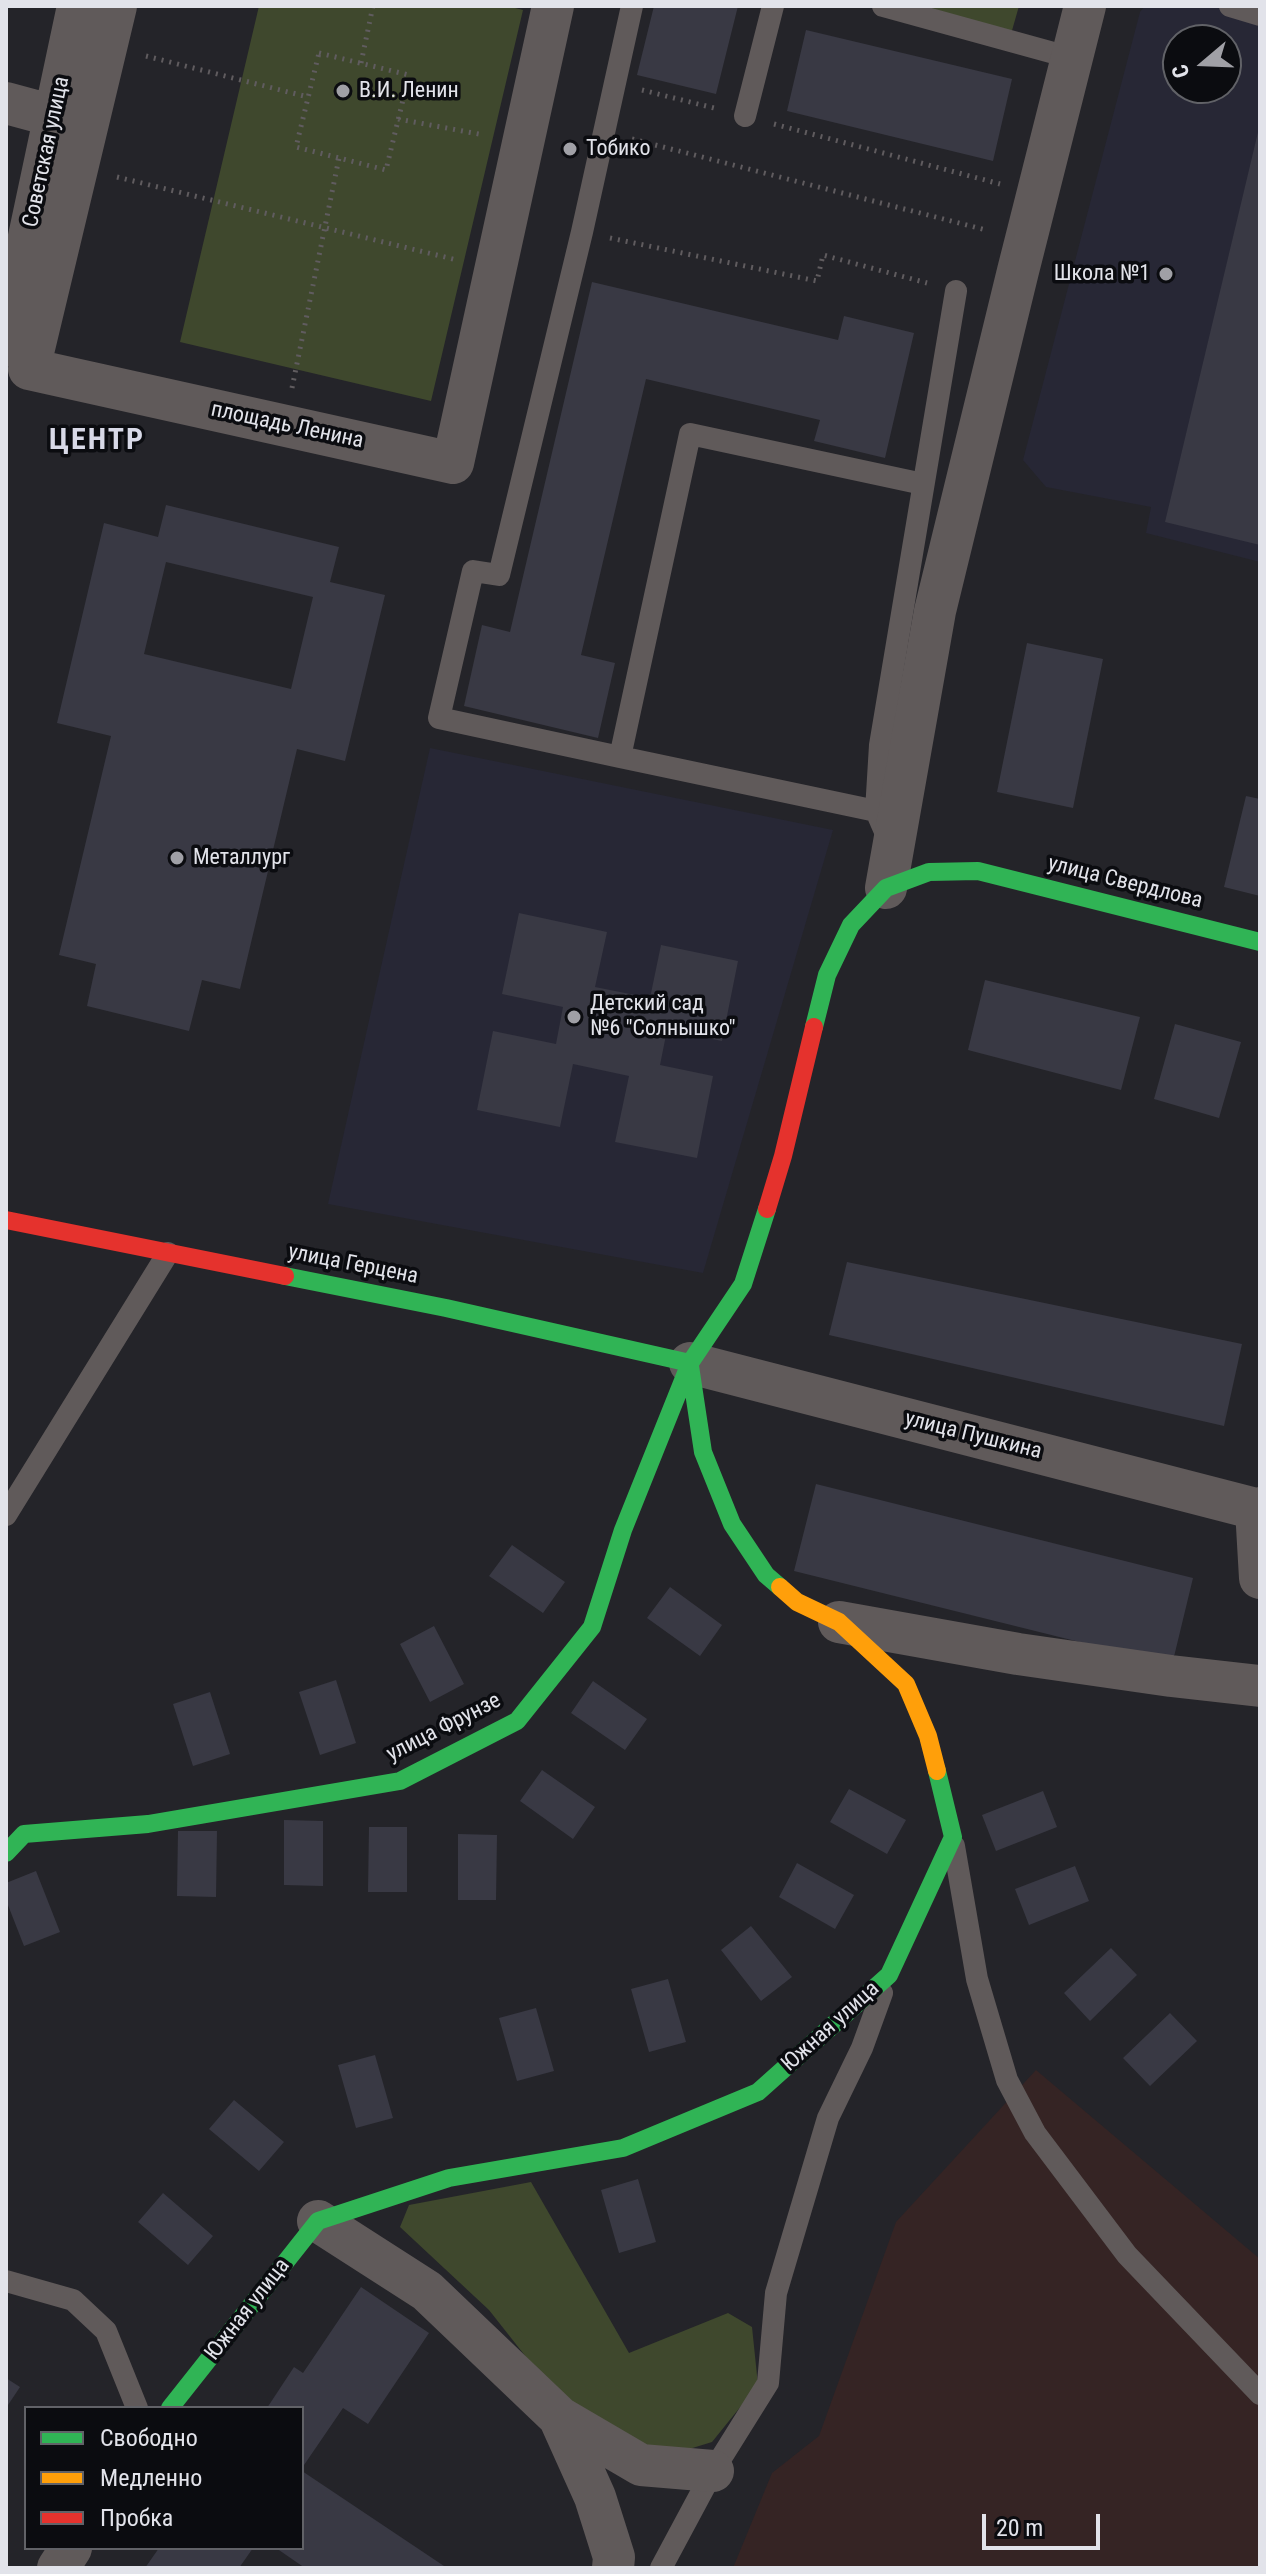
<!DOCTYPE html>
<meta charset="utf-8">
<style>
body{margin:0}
#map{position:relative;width:1266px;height:2574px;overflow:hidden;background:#242429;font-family:"Roboto Condensed",sans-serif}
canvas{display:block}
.frame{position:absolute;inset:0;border:8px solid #e2e3ea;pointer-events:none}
.legend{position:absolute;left:24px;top:2406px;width:280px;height:144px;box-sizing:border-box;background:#0b0c10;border:2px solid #616267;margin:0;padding:10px 14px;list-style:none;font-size:24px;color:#e2e3ea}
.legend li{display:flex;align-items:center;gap:16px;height:40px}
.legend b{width:40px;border:2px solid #616267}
.north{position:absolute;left:1162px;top:24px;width:80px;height:80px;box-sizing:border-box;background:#0b0c10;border:2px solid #616267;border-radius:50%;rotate:251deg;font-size:22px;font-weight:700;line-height:32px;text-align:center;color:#e2e3ea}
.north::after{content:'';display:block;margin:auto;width:28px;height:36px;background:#a0a0a6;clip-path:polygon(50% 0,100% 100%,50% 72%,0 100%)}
.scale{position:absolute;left:982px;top:2514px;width:118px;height:36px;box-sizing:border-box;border:4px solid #e2e3ea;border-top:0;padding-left:10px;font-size:24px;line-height:28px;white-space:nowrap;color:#e2e3ea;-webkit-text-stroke:6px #0b0c10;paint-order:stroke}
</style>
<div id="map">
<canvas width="1266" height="2574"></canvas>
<div class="frame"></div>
<ul class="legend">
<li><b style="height:10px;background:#30b455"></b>Свободно</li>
<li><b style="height:10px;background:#ff9f0a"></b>Медленно</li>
<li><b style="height:10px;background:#e5322d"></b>Пробка</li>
</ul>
<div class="north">С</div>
<div class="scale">20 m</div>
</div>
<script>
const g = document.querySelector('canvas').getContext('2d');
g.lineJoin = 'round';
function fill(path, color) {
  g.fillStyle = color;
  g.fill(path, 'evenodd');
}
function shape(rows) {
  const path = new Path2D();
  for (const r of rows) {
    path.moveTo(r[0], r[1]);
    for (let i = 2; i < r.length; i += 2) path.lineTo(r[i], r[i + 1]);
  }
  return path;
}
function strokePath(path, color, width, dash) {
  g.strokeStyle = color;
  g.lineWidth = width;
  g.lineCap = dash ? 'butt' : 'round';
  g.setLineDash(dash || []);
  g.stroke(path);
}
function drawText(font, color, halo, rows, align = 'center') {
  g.font = font + ' "Roboto Condensed",sans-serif';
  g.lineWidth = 7;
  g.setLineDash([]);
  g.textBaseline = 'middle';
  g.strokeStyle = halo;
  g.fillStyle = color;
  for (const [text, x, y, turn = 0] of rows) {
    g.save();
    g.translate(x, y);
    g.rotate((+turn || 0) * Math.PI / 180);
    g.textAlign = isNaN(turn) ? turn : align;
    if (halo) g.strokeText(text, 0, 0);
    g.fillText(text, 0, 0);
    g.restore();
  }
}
fill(shape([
 [1036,2070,1260,2259,1260,2568,733,2568,772,2473,819,2436,896,2222]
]), '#352424');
fill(shape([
 [1145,6,1260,6,1260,562,1146,533,1151,507,1046,487,1023,460,1140,12],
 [1178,40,1226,40,1226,88,1178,88],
 [430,748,833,830,703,1273,328,1204]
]), '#272735');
fill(shape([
 [259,6,507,6,523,10,431,401,180,342],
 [883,6,1019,6,1009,41],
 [531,2182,629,2353,728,2313,752,2327,758,2385,712,2442,660,2458,560,2400,489,2310,400,2227,409,2205]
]), '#3f482d');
fill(shape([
 [654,6,738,6,716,94,637,75],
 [806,30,1012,79,993,161,787,111],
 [1259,128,1260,128,1260,545,1165,522],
 [592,282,838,340,844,316,914,333,885,458,814,441,820,420,646,379,581,655,615,663,598,738,464,706,482,625,510,632],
 [166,505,339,547,330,582,385,595,345,761,297,749,240,989,202,980,189,1031,87,1006,96,964,59,955,111,736,57,723,104,523,158,537],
 [166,562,313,597,291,689,144,654],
 [1027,643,1103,659,1073,808,997,792],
 [1246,796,1260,799,1260,896,1224,887],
 [519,913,607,932,595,987,650,998,661,945,738,961,722,1041,667,1030,660,1065,713,1076,697,1158,615,1142,629,1076,573,1064,560,1127,477,1110,493,1031,556,1044,563,1007,502,994],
 [985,980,1140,1017,1121,1090,968,1050],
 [1175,1024,1241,1042,1219,1118,1154,1099],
 [847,1262,1242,1344,1224,1426,829,1335],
 [816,1484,1193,1578,1172,1665,794,1571],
 [512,1545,565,1582,543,1613,489,1576],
 [670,1587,722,1625,700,1656,647,1618],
 [434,1626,464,1684,430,1702,400,1644],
 [336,1680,356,1743,320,1755,299,1692],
 [593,1681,647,1719,625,1750,571,1713],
 [210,1692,230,1754,193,1766,173,1704],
 [542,1770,595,1807,573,1839,520,1801],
 [849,1789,906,1820,887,1854,830,1822],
 [1043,1791,1057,1827,996,1851,982,1815],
 [284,1820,323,1821,323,1886,284,1885],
 [369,1827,407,1827,407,1892,368,1892],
 [178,1831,217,1831,216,1897,177,1896],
 [458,1834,497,1835,496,1900,458,1900],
 [797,1863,854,1895,835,1929,779,1897],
 [1075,1866,1089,1901,1029,1925,1015,1889],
 [36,1871,60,1932,24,1946,6,1900,6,1883],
 [751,1926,792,1977,761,2001,721,1950],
 [1111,1948,1137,1975,1090,2021,1064,1993],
 [668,1979,686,2042,649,2052,631,1989],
 [536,2008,554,2071,517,2081,499,2018],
 [1170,2013,1197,2041,1150,2086,1123,2058],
 [375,2055,393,2118,356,2128,338,2065],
 [234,2100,284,2142,259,2171,209,2129],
 [638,2179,656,2242,619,2253,601,2190],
 [163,2193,213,2236,188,2265,138,2222],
 [361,2287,429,2333,368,2424,343,2408,302,2468,302,2408,267,2408,294,2367,303,2373],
 [6,2378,20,2387,6,2408],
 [302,2471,447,2568,305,2568,276,2548,302,2548],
 [159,2548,253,2548,239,2568,145,2568]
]), '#393944');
strokePath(shape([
 [319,53,409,75,386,170,296,147,319,53],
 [146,56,308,97],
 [361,63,373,6],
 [642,90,718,109],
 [398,119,484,135],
 [774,124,1000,184],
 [632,139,986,230],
 [117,177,457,260],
 [610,238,817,281,823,255,927,283],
 [292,388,339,158]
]), '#605c5f', 5, [2, 6]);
strokePath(shape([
 [632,6,582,232,499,575,473,571,439,718,620,757,690,434,923,484],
 [883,6,1072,58],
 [1230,6,1260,15],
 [745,116,773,6],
 [620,757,876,811],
 [889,841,876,811,880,745,956,291],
 [6,1515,168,1253],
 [954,1846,977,1979,1007,2080,1035,2133,1127,2255,1260,2394],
 [6,2281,73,2300,106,2331,137,2408],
 [661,2568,713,2471,768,2383,776,2293,828,2118,862,2048,882,1993]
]), '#605a5a', 22);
strokePath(shape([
 [116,6,29,369,453,463,553,6],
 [6,103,54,116],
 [6,345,78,6],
 [886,888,935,611,1018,271,1085,6],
 [690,1363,1256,1509],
 [1260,1508,1256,1509,1260,1578],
 [839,1622,1018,1654,1171,1676,1260,1686],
 [318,2221,427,2291,559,2417,595,2497,614,2557,613,2568],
 [559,2417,641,2465,713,2471],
 [58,2568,71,2548]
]), '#605a5a', 42);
strokePath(shape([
 [814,1027,827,975,851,925,886,888,929,872,978,871,1260,942],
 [285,1276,446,1308,690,1363],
 [690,1366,703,1452,732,1524,766,1575,780,1587],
 [6,1853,24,1834,148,1824,400,1781,517,1721,592,1627,623,1530,690,1363,743,1284,767,1209],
 [170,2408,318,2221,449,2178,623,2148,758,2092,889,1975,953,1837,937,1771]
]), '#30b455', 18);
strokePath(shape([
 [780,1587,797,1602,839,1622,906,1684,928,1736,937,1771]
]), '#ff9f0a', 18);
strokePath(shape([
 [767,1209,783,1156,814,1027],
 [6,1220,285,1276]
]), '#e5322d', 18);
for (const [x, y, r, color] of [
 [343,91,8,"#a0a0a6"],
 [570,149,8,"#a0a0a6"],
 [1166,274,8,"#a0a0a6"],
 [177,858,8,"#a0a0a6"],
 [574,1017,8,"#a0a0a6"]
]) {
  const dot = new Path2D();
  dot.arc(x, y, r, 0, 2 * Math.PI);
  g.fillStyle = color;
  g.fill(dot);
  strokePath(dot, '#0b0c10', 3);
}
drawText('22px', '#e2e3ea', '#0b0c10', [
 ["В.И. Ленин",359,91],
 ["Тобико",586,149],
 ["Школа №1",1150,274,"right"],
 ["Металлург",193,858],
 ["Детский сад",590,1004],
 ["№6 \"Солнышко\"",590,1029]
], 'left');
drawText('22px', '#e2e3ea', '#0b0c10', [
 ["Советская улица",47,152,-78],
 ["площадь Ленина",287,426,12],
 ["улица Свердлова",1125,883,14],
 ["улица Герцена",353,1265,11],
 ["улица Пушкина",973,1436,14],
 ["улица Фрунзе",444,1728,-27],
 ["Южная улица",831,2027,-42],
 ["Южная улица",248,2310,-52]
]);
g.letterSpacing = '2px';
drawText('bold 30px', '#d8d9e7', '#0b0c10', [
 ["ЦЕНТР",97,441]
]);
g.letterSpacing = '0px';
</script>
